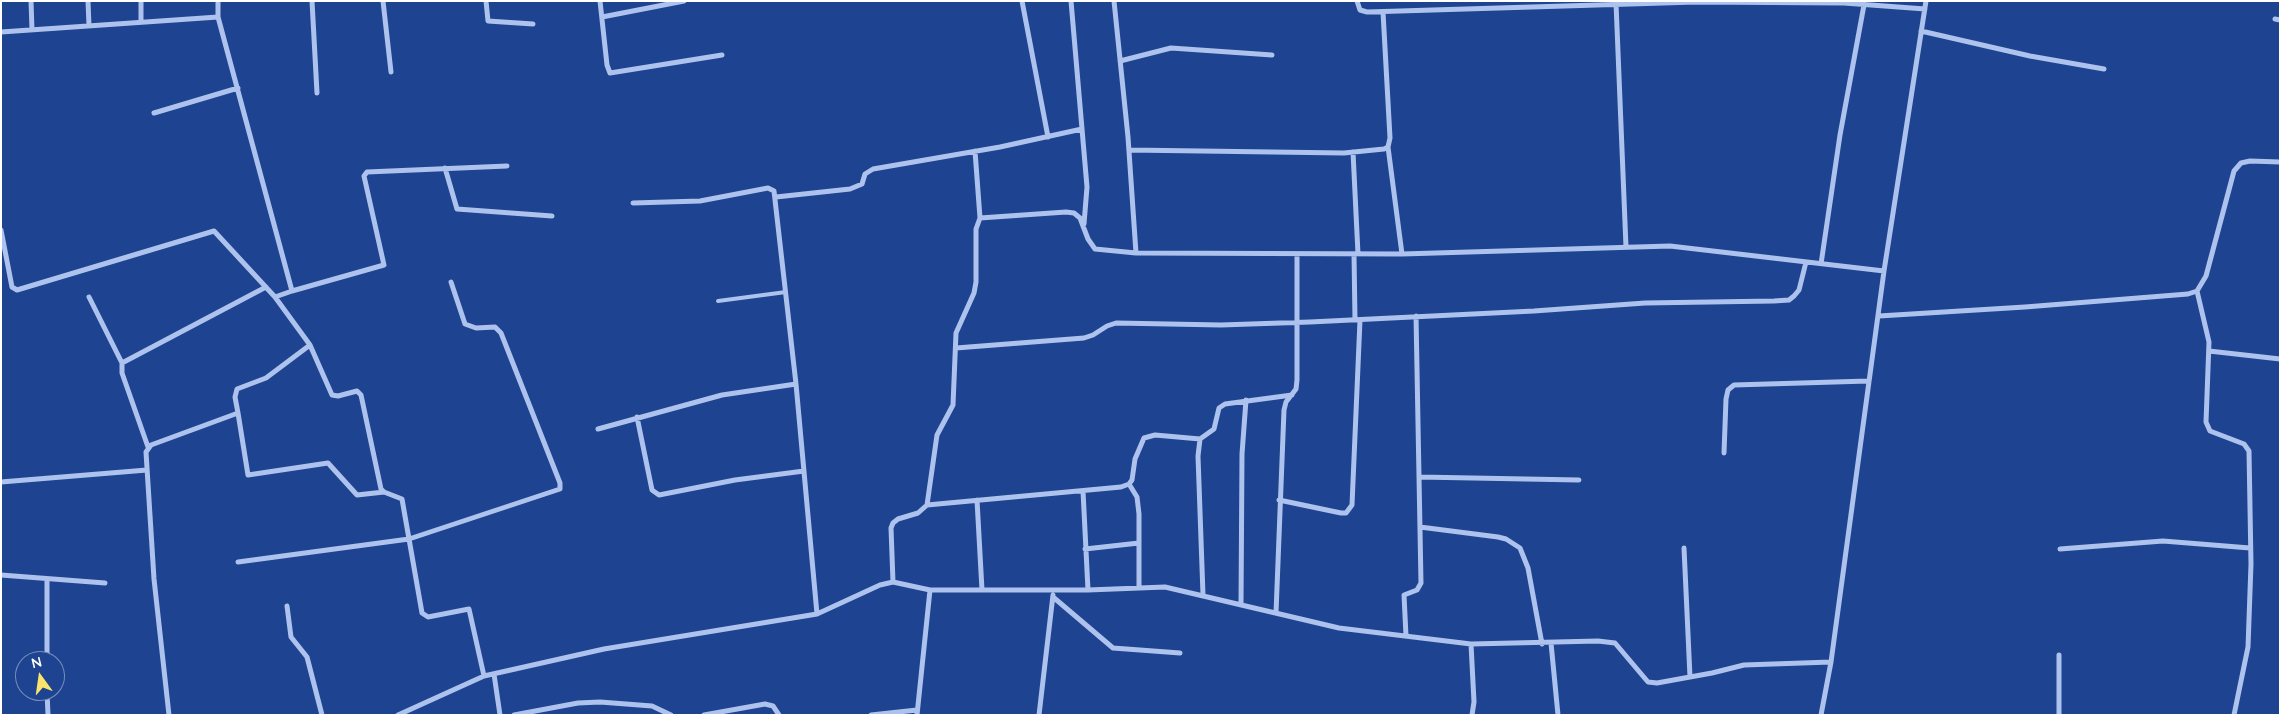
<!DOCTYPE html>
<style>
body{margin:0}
#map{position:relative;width:2281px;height:716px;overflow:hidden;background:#1e4390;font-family:Quicksand,sans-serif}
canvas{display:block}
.frame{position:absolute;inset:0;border:2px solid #fff;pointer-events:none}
.north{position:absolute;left:15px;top:651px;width:50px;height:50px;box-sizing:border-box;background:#1e4390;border:1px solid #788ebc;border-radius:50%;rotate:346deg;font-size:14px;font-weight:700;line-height:20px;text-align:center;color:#fff}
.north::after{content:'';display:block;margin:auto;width:18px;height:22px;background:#fce36d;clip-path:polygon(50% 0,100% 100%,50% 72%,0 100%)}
</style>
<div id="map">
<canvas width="2281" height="716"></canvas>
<div class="frame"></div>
<div class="north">N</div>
</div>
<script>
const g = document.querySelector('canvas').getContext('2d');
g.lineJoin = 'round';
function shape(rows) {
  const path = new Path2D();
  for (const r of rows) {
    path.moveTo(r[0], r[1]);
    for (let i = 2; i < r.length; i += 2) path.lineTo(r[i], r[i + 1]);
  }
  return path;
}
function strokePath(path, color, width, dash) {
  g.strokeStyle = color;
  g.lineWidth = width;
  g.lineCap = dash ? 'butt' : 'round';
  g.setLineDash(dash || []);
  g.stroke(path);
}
strokePath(shape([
 [718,301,786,292]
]), '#adc3ed', 4);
strokePath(shape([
 [31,1,32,30],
 [88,1,89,26],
 [141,1,141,21],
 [218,1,218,17],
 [312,1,317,93],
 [383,1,391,72],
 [486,1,488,21,533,24],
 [600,1,607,65,610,73,722,55],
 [1022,1,1048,137],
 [1071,1,1087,187,1084,224],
 [1114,1,1128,137,1136,253],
 [1357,1,1360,10,1367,12,1696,2,1844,3,1925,9],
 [1616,3,1626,247],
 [602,17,684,1],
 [2275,19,2280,20],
 [1921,31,2030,56,2104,69],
 [1,32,218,17,292,291,275,297,310,345,266,378,237,389,235,397,238,413,151,445,146,452,154,579,169,715],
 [1120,61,1171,48,1272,55],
 [154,113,238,88],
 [1388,147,1402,254],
 [1129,150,1344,153,1384,149,1388,147,1390,138,1383,12],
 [975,151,980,218],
 [1353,152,1358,254],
 [445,168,457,209,552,216],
 [776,197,850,189,862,184,865,174,873,169,1000,147,1082,129],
 [633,203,700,201,768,188,774,191,796,384,817,614],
 [1,230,12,287,17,290,214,231,275,297],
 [1354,254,1355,320],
 [1821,264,1840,135,1864,5],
 [292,291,384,265,364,176,367,172,507,166],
 [2197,291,2209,342,2206,422,2210,431,2244,444,2249,451,2251,564,2248,647,2234,715],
 [89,297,122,363,122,373,148,447],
 [1879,316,2025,307,2188,294,2197,291,2206,276,2234,171,2241,163,2250,161,2280,162],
 [310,345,332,395,338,396,357,391,361,395,381,489,384,492,402,499,422,613,428,617,469,609,484,676],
 [956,348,1084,338,1093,335,1107,326,1116,323,1221,325,1310,322,1534,311,1645,303,1774,301,1789,300,1794,296,1799,290,1806,262],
 [2209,351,2280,359],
 [122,363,266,287],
 [238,413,248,475,328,463,357,495,384,492],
 [637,417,652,490,659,495,735,480,804,471],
 [598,429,722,395,796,384],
 [1724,453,1726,399,1728,390,1734,385,1868,381],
 [1419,477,1579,480],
 [1,482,147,470],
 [1129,484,1137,497,1139,514,1139,586],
 [1083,491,1088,590],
 [977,500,982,590],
 [1279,500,1341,513,1346,513,1352,505,1360,320],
 [927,505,1121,487,1129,484,1132,480,1135,459,1144,438,1155,435,1200,439],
 [1420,527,1498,537,1506,539,1520,548,1528,568,1542,644],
 [1684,548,1690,677],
 [1085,549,1139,543],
 [2060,549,2163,541,2250,548],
 [238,562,409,539,560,489,560,483,501,333,495,327,476,328,465,324,451,282],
 [1,575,105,583],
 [47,579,47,661],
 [893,582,891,528,893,523,898,519,918,513,927,505,937,435,953,405,956,333,974,293,976,282,976,229,980,218,1066,212,1074,213,1080,218,1088,239,1095,249,1136,253,1402,254,1670,246,1884,271],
 [1203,595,1198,456,1200,439,1214,429,1219,408,1225,404,1292,395],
 [1053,597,1113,648,1180,653],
 [1241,604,1242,454,1246,400],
 [287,606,291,637,307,657,322,715],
 [1276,613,1284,410,1286,402,1296,389,1297,380,1297,255],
 [1406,636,1404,595,1417,590,1421,583,1416,316],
 [1551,643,1558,715],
 [1471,644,1474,702,1472,715],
 [494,674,500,715],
 [47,691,48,715],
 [398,715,484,676,604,649,817,614,880,585,893,582,930,590,1088,590,1165,587,1339,628,1471,644,1598,641,1615,643,1648,682,1657,683,1712,673,1744,665,1831,662],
 [514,715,578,703,600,702,652,706,671,715],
 [704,715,765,704,773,706,779,715],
 [871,715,917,710],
 [917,715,930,590],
 [1039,715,1053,595],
 [1821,715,1831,662,1884,271,1926,1],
 [2059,715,2059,655]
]), '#adc3ed', 5);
</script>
